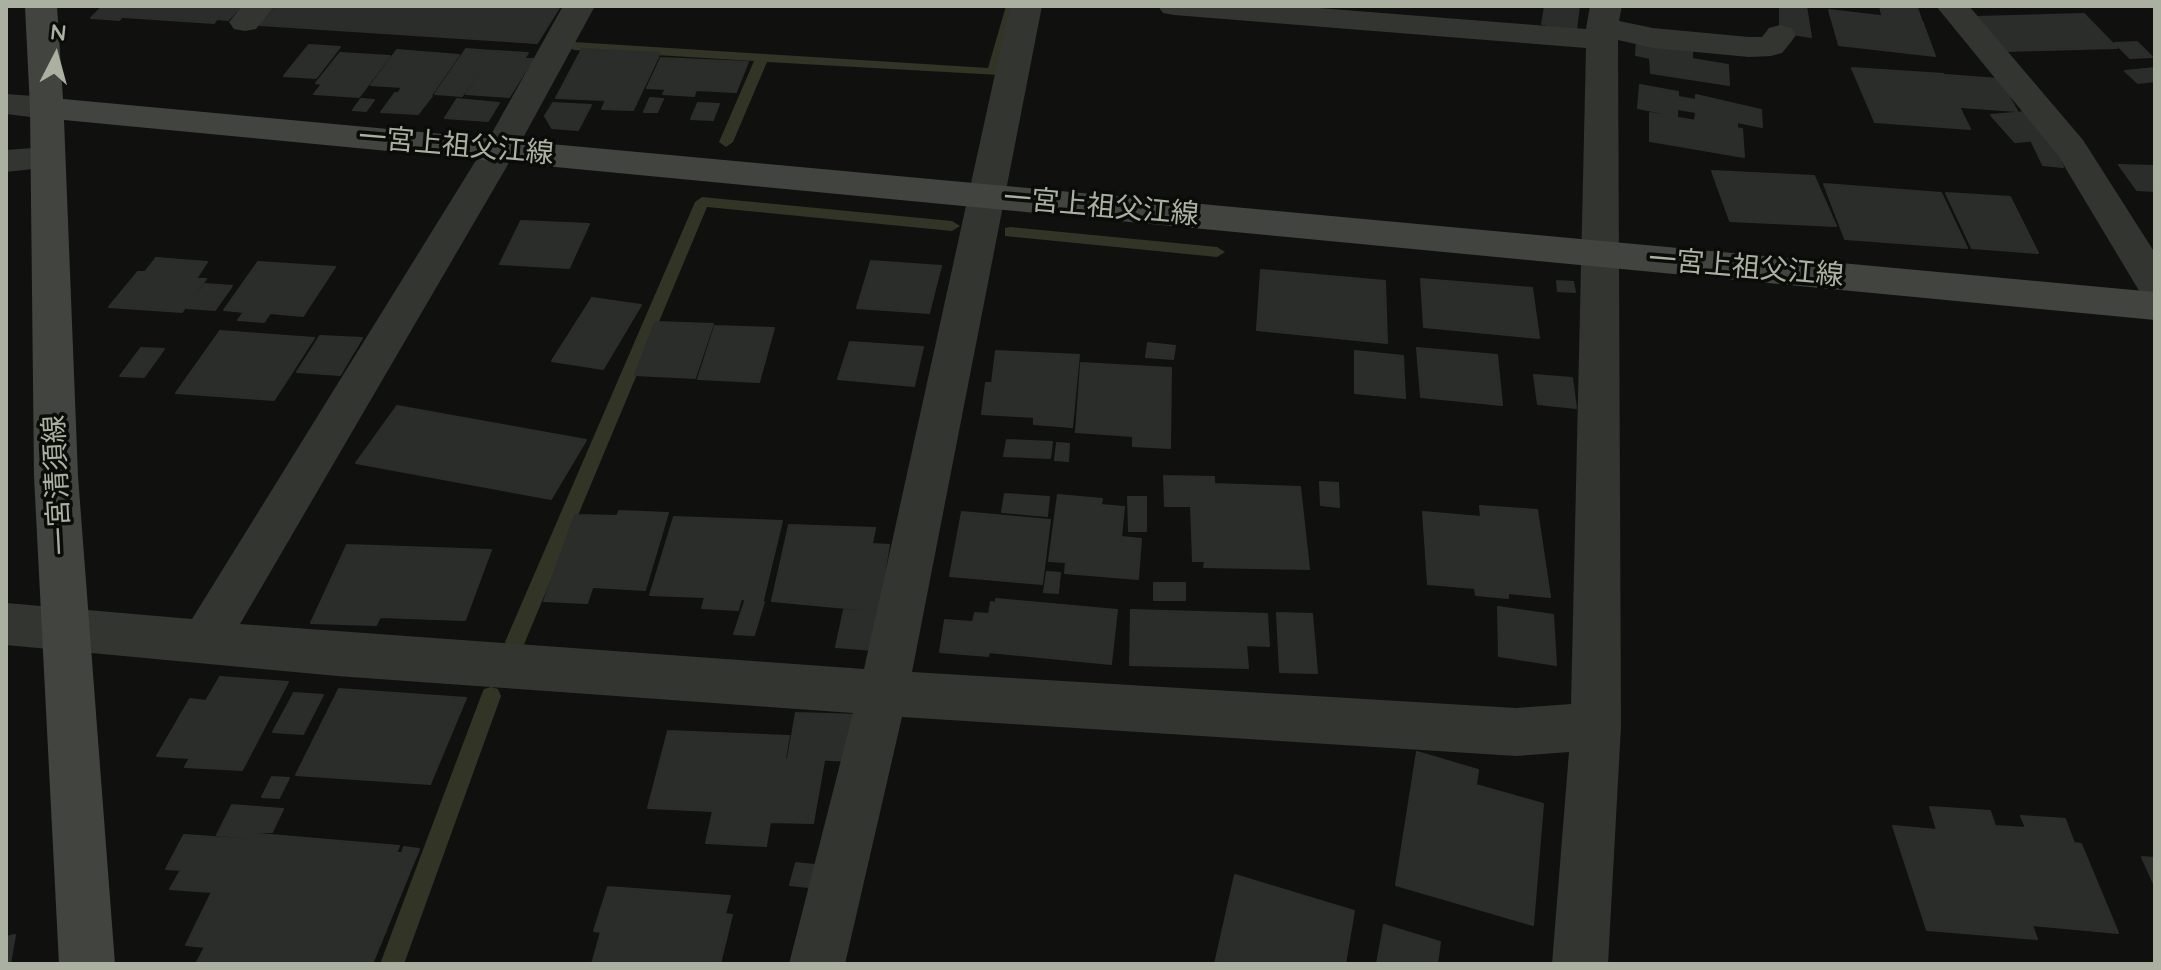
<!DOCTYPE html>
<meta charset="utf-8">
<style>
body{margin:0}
#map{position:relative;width:2161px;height:970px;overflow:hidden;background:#10110f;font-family:Quicksand,sans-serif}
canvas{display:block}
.frame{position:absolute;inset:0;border:8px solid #abb1a1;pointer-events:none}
.north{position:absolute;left:16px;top:16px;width:80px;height:80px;-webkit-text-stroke:6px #0b0c0a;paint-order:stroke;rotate:6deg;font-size:22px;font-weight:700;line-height:32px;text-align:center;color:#abb1a1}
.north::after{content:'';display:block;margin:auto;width:28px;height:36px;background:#abb1a1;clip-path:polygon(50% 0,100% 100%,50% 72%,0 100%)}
</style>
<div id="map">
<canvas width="2161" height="970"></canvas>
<div class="frame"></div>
<div class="north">N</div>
</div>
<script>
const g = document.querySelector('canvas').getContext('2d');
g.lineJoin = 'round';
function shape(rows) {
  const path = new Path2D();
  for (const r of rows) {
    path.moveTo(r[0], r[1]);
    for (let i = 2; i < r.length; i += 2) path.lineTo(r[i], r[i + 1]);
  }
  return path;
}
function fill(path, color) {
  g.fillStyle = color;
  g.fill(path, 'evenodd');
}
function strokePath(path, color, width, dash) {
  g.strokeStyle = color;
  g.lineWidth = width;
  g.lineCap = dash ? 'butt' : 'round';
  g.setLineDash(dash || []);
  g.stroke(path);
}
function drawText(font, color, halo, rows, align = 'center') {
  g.font = font + ' Quicksand,"Noto Sans JP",sans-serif';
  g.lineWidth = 7;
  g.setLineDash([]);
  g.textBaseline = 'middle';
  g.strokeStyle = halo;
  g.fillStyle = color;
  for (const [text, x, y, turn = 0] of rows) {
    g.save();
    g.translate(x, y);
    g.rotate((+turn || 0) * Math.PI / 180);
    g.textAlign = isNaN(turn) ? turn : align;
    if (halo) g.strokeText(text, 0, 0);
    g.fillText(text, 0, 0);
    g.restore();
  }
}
fill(shape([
 [1006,6,1018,6,999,75,767,62,733,142,726,147,719,142,754,61,574,50,567,46,574,42,988,68,1006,6],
 [702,197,952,221,960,226,952,231,707,207,525,642,522,648,515,651,508,648,505,642,695,202,702,197],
 [1010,227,1217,247,1225,252,1217,257,1005,236,1005,228,1010,227],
 [491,687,498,689,501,696,404,964,380,964,481,696,484,689,491,687]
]), '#323426');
const building = shape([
 [135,6,241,6,228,20,217,19,214,23,124,17,135,6],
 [277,6,560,6,537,43,260,25,277,6],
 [1545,6,1579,6,1576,30,1542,24,1545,6],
 [1780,6,1806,6,1811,37,1780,32,1780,6],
 [1880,6,1917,8,1921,19,1882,15,1880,6],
 [102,7,130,9,119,20,91,18,102,7],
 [1829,10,1922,21,1935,56,1839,45,1829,10],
 [2084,14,2117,48,2006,51,1977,17,2084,14],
 [1637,41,1692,51,1692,59,1728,65,1729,85,1651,73,1650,58,1636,55,1637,41],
 [2137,42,2152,57,2130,58,2115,43,2137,42],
 [309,45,340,47,316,78,284,76,309,45],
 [466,49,493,51,462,96,435,94,466,49],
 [582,49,660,53,633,110,602,109,606,100,556,98,582,49],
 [397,50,459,55,432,94,399,92,402,87,371,85,397,50],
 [495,51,528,53,524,59,533,59,509,97,466,94,495,51],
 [340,53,390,56,359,97,314,94,322,84,316,83,340,53],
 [661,58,748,62,736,92,696,90,694,96,663,94,666,89,647,88,661,58],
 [1852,68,1943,74,1970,129,1875,122,1852,68],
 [2155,68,2155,81,2138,83,2125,71,2155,68],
 [1945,75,1999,79,2017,111,1961,107,1945,75],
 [1640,85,1678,92,1678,97,1696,100,1696,95,1761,110,1762,127,1737,122,1737,128,1695,120,1696,112,1677,109,1677,116,1638,108,1640,85],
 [395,93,432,96,418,114,381,112,395,93],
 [650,98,663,99,657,112,644,112,650,98],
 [361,99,374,100,366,111,353,110,361,99],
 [457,99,499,103,488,121,445,118,457,99],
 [553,103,591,105,578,130,552,128,545,116,553,103],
 [698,103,719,104,713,120,691,119,698,103],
 [2026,112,2051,139,2015,142,1991,115,2026,112],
 [1650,113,1742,129,1744,157,1650,141,1650,113],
 [2050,141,2063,167,2043,165,2032,142,2050,141],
 [2119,165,2155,166,2155,191,2137,190,2119,165],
 [1712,171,1814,176,1836,226,1730,221,1712,171],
 [1824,184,1941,193,1967,248,1845,239,1824,184],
 [1946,193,2010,197,2038,253,1972,248,1946,193],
 [521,221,589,224,569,268,500,264,521,221],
 [156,258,207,262,196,279,206,279,182,312,109,307,138,272,145,272,156,258],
 [871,261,941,266,929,313,857,308,871,261],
 [258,262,335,267,303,316,270,313,264,322,238,320,244,312,224,310,258,262],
 [1261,270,1385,281,1387,343,1257,330,1261,270],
 [1421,279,1532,288,1539,338,1424,327,1421,279],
 [1557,281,1573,282,1575,292,1558,291,1557,281],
 [205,284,232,286,215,310,187,308,205,284],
 [592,298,641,305,603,369,552,361,592,298],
 [655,322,713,324,695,378,635,375,655,322],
 [715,326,774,328,759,382,698,379,715,326],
 [220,331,314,338,274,400,176,393,220,331],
 [320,336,362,338,340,375,297,372,320,336],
 [850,342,923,347,914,386,838,379,850,342],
 [1148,343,1175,346,1173,359,1146,357,1148,343],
 [141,348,164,349,144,377,120,376,141,348],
 [1417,348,1497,355,1502,405,1421,397,1417,348],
 [996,351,1079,355,1072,427,1034,424,1034,417,982,414,986,383,992,383,996,351],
 [1355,351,1403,356,1405,398,1355,393,1355,351],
 [1081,363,1171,368,1170,448,1133,446,1133,436,1076,432,1081,363],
 [1534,375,1572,378,1576,408,1538,404,1534,375],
 [397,406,586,440,551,499,356,463,397,406],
 [1007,440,1052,442,1050,458,1004,456,1007,440],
 [1057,443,1069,444,1068,461,1055,460,1057,443],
 [1164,476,1214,477,1214,484,1300,487,1309,569,1204,567,1205,561,1193,561,1191,506,1165,506,1164,476],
 [1320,482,1338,483,1339,507,1321,505,1320,482],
 [1005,494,1049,497,1047,516,1002,512,1005,494],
 [1058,495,1102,499,1101,505,1124,507,1121,537,1141,539,1138,579,1065,573,1066,562,1049,561,1058,495],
 [1128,497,1146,497,1146,531,1129,531,1128,497],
 [1480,506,1537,510,1550,597,1508,593,1508,598,1476,595,1475,588,1428,584,1423,512,1481,517,1480,506],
 [619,511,668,513,645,590,594,587,619,511],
 [962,512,1050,520,1042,584,950,576,962,512],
 [575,515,617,516,587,603,544,601,575,515],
 [674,517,782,521,763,600,741,599,738,610,702,608,705,597,650,595,674,517],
 [789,525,875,528,872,544,889,545,878,611,772,601,789,525],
 [347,545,491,550,465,620,380,617,376,625,311,623,347,545],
 [1047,572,1060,573,1058,593,1044,592,1047,572],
 [1154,583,1185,583,1185,600,1154,600,1154,583],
 [996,599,1117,610,1111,664,989,652,988,656,940,652,945,620,973,622,975,613,989,614,991,602,996,603,996,599],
 [745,601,764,602,754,635,734,634,745,601],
 [1498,607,1553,615,1556,665,1499,656,1498,607],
 [844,610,879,613,887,651,836,647,844,610],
 [1131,610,1267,614,1269,646,1246,645,1248,668,1130,665,1131,610],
 [1277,613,1312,614,1317,673,1280,672,1277,613],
 [220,677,288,682,242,770,185,767,190,758,157,756,190,699,206,701,220,677],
 [339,689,466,698,430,784,296,775,339,689],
 [294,693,323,695,303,734,273,732,294,693],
 [796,713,861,715,853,761,788,758,796,713],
 [668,731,789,736,785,759,824,761,813,823,770,822,766,846,706,843,713,811,648,808,668,731],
 [1417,752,1478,770,1476,785,1543,804,1533,925,1396,885,1417,752],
 [272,777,289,778,279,798,262,797,272,777],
 [232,805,283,809,272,832,258,832,256,838,217,835,232,805],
 [1930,807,1990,811,1995,826,2026,828,2021,816,2065,819,2074,843,2081,844,2118,933,2032,925,2037,939,1927,930,1893,826,1937,830,1930,807],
 [259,834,399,846,396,853,402,853,404,847,419,849,372,964,196,964,205,947,186,945,212,892,170,889,181,870,166,869,184,835,256,840,259,834],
 [2142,857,2155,858,2155,886,2142,857],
 [796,863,823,866,818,888,790,885,796,863],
 [1235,875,1354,911,1345,964,1215,964,1235,875],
 [608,887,730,896,725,914,732,915,720,964,592,964,601,932,594,931,608,887],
 [1384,925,1440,942,1437,964,1377,964,1384,925],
 [15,935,10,964,6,964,6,937,15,935]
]);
fill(building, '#2b2d2a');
strokePath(building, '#2a2d29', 2);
fill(shape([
 [242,6,275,6,256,29,245,31,234,29,229,22,242,6],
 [563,6,595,6,517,149,240,624,864,669,1010,6,1042,6,912,672,1516,708,1571,704,1586,48,1174,15,1163,13,1158,6,1293,6,1586,29,1590,6,1622,6,1619,21,1653,28,1749,37,1762,37,1769,28,1780,25,1791,28,1796,35,1791,42,1782,53,1771,56,1749,57,1653,48,1618,40,1621,726,1608,964,1552,964,1569,752,1516,756,902,717,845,964,789,964,853,713,337,676,6,645,6,603,192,619,483,149,563,6],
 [1936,6,1969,6,2083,140,2155,253,2155,298,2141,294,2057,154,1936,6],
 [47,147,59,150,65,158,59,166,6,172,6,150,47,147]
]), '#333530');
fill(shape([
 [6,94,47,97,59,101,64,108,59,115,47,119,6,114,6,94]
]), '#333530');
fill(shape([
 [25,6,57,6,63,99,2155,292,2155,320,64,120,78,476,115,964,59,964,34,476,30,108,25,6]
]), '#42453f');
drawText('28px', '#abb1a1', '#0b0c0a', [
 ["一宮上祖父江線",456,146,5],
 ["一宮上祖父江線",1101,207,5],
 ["一宮上祖父江線",1746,268,5],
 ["一宮清須線",58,485,-93]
]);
</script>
